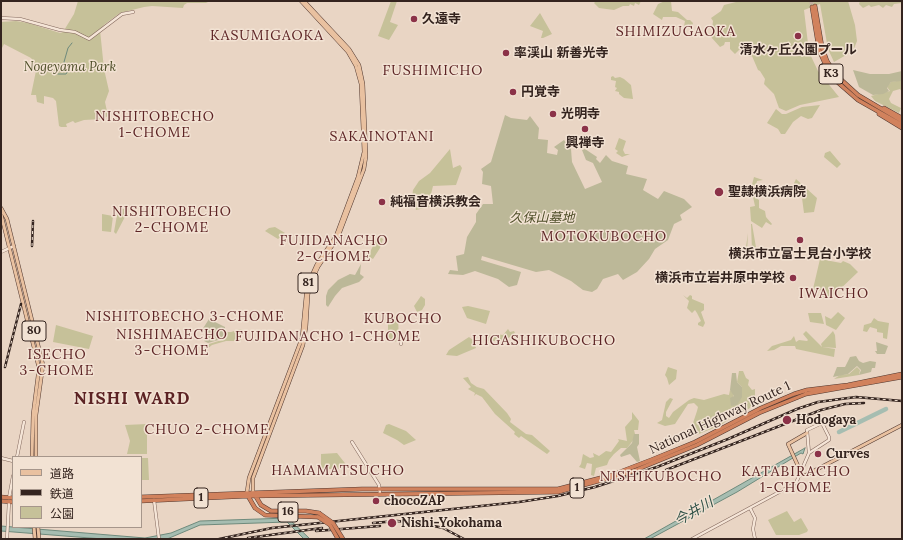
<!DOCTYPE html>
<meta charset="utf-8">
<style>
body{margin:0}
#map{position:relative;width:903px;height:540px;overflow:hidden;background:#e9d5c4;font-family:Lora,"Noto Sans JP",serif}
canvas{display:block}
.frame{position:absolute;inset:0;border:2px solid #34241f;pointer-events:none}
.legend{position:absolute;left:12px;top:456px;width:130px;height:72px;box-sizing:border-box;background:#f2e2d3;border:1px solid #a6968b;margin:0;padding:5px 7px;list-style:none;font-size:12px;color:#34241f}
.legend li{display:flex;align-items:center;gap:8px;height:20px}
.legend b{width:20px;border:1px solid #a6968b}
</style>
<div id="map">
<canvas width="903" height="540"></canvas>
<div class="frame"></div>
<ul class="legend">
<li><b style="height:5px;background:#e9c1a0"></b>道路</li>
<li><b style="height:5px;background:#34241f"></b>鉄道</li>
<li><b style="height:11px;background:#c6c199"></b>公園</li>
</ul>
</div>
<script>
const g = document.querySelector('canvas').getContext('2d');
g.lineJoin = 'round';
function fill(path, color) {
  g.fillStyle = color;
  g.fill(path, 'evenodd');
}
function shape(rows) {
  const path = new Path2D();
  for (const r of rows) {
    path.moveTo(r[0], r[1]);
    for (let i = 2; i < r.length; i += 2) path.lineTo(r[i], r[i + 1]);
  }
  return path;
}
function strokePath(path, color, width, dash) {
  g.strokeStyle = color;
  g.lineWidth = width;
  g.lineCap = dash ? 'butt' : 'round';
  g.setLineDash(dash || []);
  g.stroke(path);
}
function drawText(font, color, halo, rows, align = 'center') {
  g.font = font + ' Lora,"Noto Sans JP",serif';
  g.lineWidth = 3;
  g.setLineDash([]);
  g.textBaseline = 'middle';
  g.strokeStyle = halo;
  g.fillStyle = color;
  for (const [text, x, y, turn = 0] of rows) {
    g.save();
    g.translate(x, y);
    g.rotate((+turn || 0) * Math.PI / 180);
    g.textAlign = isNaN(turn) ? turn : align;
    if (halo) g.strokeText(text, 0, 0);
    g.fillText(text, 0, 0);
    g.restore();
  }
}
fill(shape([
 [78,1,210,1,206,3,187,3,184,5,183,8,152,6,144,7,120,13,105,24,100,30,104,69,109,91,105,102,108,116,102,119,84,120,75,123,73,121,66,124,67,127,61,127,59,126,56,101,53,98,44,96,44,104,37,102,36,95,31,95,37,66,31,58,4,44,1,50,1,22,16,21,28,23,60,33,63,32,74,14],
 [391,1,397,1,390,22,398,25,389,40,378,36],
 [596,1,641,1,639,5,635,3,634,6,630,4,629,6,623,6,614,10,599,8,594,3],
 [665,1,671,1,672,11,678,12,687,20,690,20,693,23,692,26,689,25,687,27,684,26,685,21,676,17,663,17,662,20,653,14,658,4],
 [740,1,848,1,855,25,857,41,853,51,834,62,828,49,820,4,804,10,809,52,818,71,839,97,800,105,786,111,779,108,774,94,764,84,765,79,760,71,758,70,752,56,749,57,743,46,735,54,730,49,730,42,725,42,724,45,720,47,711,37,713,21,711,18,721,11,724,5],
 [860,1,902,1,902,3,894,4,892,7,886,5,883,8,879,5,871,7,869,5,863,8,859,4],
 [540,13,552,34,543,38,541,38,543,31,530,26],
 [613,76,615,78,620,77,624,79,631,85,633,99,624,98,619,94,619,92,615,91,617,88,615,87,616,81,611,80,611,77],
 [902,80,902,92,900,89,893,91,889,99,891,103,901,108,899,113,875,101,871,96,890,91,887,87,891,82],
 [820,105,812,118,808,119,801,116,793,122,785,134,781,134,778,129,767,123,776,109,782,114,786,114,802,107],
 [619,138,626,141,623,150,625,154,630,154,622,157,616,153,618,151,615,149],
 [450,149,453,168,460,165,462,168,456,185,433,186,431,194,434,206,416,210,412,198,413,190,419,181,430,173],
 [830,151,841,164,837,168,824,157,825,153],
 [754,177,763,180,757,181,755,189,758,191,756,198,759,200,759,208,765,211,766,217,772,224,771,225,766,222,762,228,751,221,750,207,755,206,753,197,749,196],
 [796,179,817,198,814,212,804,213,802,198,790,192],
 [121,208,128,211,116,234,114,232,117,215],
 [102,214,113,216,111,232,102,231],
 [751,224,752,224,758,259,743,259,742,257,745,254,748,233,747,253,752,251],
 [275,227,285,233,278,239,265,231,269,228],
 [378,236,383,239,380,248,373,259,368,256],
 [820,259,841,263,843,261,850,264,858,272,835,294,822,299,823,291,813,289],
 [683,295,687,298,690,295,692,296,692,299,704,304,704,310,701,312,705,323,703,327,698,325,698,323,701,321,697,313,695,310,692,313,687,308,689,301],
 [421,296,425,299,425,305,422,310,417,312,414,306],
 [468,306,490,311,486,324,467,318,462,307],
 [838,312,845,318,836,330,826,325,825,316,831,319],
 [808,313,821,313,824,324,810,322],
 [388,316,398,317,399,342,388,340],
 [874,318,878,321,889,323,887,339,883,338,883,333,877,332,877,329,870,327,867,332,863,331,864,325,871,323],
 [56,325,93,336,89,349,53,342],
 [240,329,243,330,241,341,226,341,212,345,207,349,209,344,225,339,226,332,231,332],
 [508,329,510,332,514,331,515,333,506,340,499,341,484,341,486,334,493,336,495,334,503,335],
 [806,331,822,347,835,349,834,357,796,349,795,346,781,346,774,350,767,351,772,346,791,340,794,336,796,342,799,340,807,341,808,340,803,334],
 [833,331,835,335,836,348,822,347,821,344],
 [469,337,473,340,476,348,457,356,446,355,449,350],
 [668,367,677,370,676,379,669,385,667,378,665,375],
 [857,367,860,370,859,375,834,379,840,375,849,374],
 [739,371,743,371,746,378,749,380,748,385,752,390,755,389,755,396,750,408,738,415,735,415,721,425,694,436,690,434,694,429,692,426,697,411,698,407,694,403,688,404,675,424,665,426,657,423,662,420,666,402,670,398,673,399,666,412,666,416,669,418,673,412,689,400,694,398,704,400,724,394,729,395,730,390,734,394,731,406,742,387,737,382],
 [468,377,471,383,477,387,484,389,507,413,511,419,510,422,526,434,532,435,550,451,547,454,521,436,519,438,514,434,515,432,495,414,482,397,476,394,474,396,475,393,468,389,471,387,463,378],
 [632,412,639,421,638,430,634,430,635,434,634,434,634,439,631,443,627,448,621,448,614,454,609,460,607,465,596,468,594,476,591,475,592,464,587,463,585,469,579,467,581,464,583,454,590,458,594,457,593,453,599,456,606,451,611,452,619,441,618,439,627,441,625,427,632,419],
 [147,424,147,454,127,454,130,441,125,425],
 [389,424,406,431,416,440,404,445,397,440,383,433,386,425],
 [337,453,348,467,346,469,321,469,321,454],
 [141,458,148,458,149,480,141,480],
 [787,511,794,522,801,518,808,530,807,532,799,535,776,535,768,520]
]), '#c6c199');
fill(shape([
 [853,70,870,74,889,74,902,71,902,81,891,82,887,88,889,91,883,94,873,95,859,87],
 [505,115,511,118,527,120,530,116,539,128,538,139,548,140,547,153,557,155,558,150,554,147,564,140,571,149,572,162,585,189,602,182,593,163,586,160,582,150,585,149,597,157,596,159,600,163,606,155,612,161,628,166,626,174,647,179,643,190,658,199,664,191,684,199,692,207,680,215,682,220,674,224,668,240,655,249,649,259,637,272,623,280,618,274,603,279,597,289,592,292,583,290,571,281,549,270,536,272,482,256,481,260,521,272,517,285,509,287,498,279,475,271,463,275,448,274,450,270,458,271,456,256,464,254,467,237,476,222,476,214,483,204,493,204,491,186,482,184,483,172,481,169,491,162],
 [361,264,360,274,364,277,359,282,342,288,335,296,328,307,326,305,326,296,328,290,338,280,350,274,355,275],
 [209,319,225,327,225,338,208,343,204,341,207,334,202,330],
 [876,342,888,346,885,354,877,354,875,351,877,351],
 [856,356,859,361,863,363,870,361,876,362,875,368,872,368,871,372,859,375,861,370,857,366,848,374,833,377,837,367,845,367,850,357],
 [732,373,736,373,737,382,742,387,742,397,737,405,731,406,730,398,734,396,730,390],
 [634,434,639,434,639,444,637,447,640,461,637,462,630,454,621,457,620,455,632,443]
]), '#bcb898');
const water = shape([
 [805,448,803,454,801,453,737,492,650,539,644,539,805,448],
 [288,518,310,539,304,539,287,522,200,525,167,539,103,539,1,531,1,526,145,538,171,533,200,521,288,518]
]);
fill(water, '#a6bdb1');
strokePath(water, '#6e8a7c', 1);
strokePath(shape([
 [58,74,66,74,68,71,64,62,68,48,72,43]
]), '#6e8a7c', 1);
strokePath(shape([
 [839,432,886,409]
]), '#a6bdb1', 4.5);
strokePath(shape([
 [811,1,812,7]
]), '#c5b2a3', 3.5, [3.5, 2]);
const minor = shape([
 [1,18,20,19,60,30,75,32,89,39,122,14,133,12],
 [1,252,14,246],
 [401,334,401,344],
 [352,442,379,485,380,494],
 [17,457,24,422],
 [1,458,13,461],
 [9,498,13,476],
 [154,500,159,539],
 [750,508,755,518,753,529,755,539],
 [7,539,9,502],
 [692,539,796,483,809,453,807,430,822,423,829,437,829,440,809,453]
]);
const major = shape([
 [1,208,7,219,43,365,36,415,36,457],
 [1,214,39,368,33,415,32,457],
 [807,433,788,444,799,468,800,475,806,475,902,425],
 [247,492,249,478,302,338,307,286,317,264,336,236,358,177,364,152,361,84,356,66,348,52,301,1],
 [253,492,253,478,303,345,306,327,308,295,310,284,318,267,338,237,364,169,366,156,363,84,359,65,349,49,304,1],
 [34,527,35,539],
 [38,527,39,539]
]);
const highway = shape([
 [815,6,822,47,827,61,836,75,858,95,902,121],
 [812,7,819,50,827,68,835,80,858,100,902,125],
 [884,108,902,118],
 [879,114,902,128],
 [255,495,261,505,271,511,306,511,319,513],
 [248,496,255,508,265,515,318,517],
 [1,497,13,498],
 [141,497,362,489,558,489,612,475,651,460,695,442,761,408,794,394,807,390,848,385,902,374],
 [1,501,13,502],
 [141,501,248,496,558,492,631,472,697,445,759,413,806,394,902,377]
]);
strokePath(minor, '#82675c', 3.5);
strokePath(major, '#513830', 4);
strokePath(highway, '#513830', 4.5);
strokePath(minor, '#f5e5d7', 2.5);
strokePath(major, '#e9c1a0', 3);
strokePath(highway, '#d1825d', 3.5);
const rail = shape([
 [32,246,33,221],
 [5,367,21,304],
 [666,470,821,410,845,404,864,403],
 [373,523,397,521,425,524,443,528,464,539],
 [316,531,380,526],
 [248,538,322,528],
 [219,539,272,528,519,502,558,496,595,487,657,467,728,439,797,409,818,402,856,397,902,401]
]);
strokePath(rail, '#34241f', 2.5);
strokePath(rail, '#f2e2d3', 1, [3]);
const highwayBridge = shape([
 [319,513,333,523,343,539],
 [318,517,330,525,338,539]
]);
strokePath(highwayBridge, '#513830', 4.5, []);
strokePath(highwayBridge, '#d1825d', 3.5);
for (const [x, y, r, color] of [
 [414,19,4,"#8b3248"],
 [798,36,4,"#8b3248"],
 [506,53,4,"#8b3248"],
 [513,92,4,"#8b3248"],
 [553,114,4,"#8b3248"],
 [585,129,4,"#8b3248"],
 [719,192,5,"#8b3248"],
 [382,202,4,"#8b3248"],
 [800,240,4,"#8b3248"],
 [793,278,4,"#8b3248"],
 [787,420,5,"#8b3248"],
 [818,454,4,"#8b3248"],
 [376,501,4,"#8b3248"],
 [392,523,5,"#8b3248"]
]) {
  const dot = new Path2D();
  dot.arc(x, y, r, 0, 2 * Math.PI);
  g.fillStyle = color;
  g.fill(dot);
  strokePath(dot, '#f2e2d3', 1.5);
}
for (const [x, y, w] of [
 [831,74,24],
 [308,283,20],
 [34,331,24],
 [577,488,14],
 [201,498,14],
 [288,512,20]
]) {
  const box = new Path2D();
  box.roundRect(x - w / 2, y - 10, w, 20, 3);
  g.fillStyle = '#f2e2d3';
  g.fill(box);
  strokePath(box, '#34241f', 1);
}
drawText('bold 12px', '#34241f', null, [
 ["K3",831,74],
 ["81",308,283],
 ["80",34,331],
 ["1",577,488],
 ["1",201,498],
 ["16",288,512]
]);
drawText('bold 13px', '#34241f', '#f2e2d3', [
 ["久遠寺",422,19],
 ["清水ヶ丘公園プール",798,50,"center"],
 ["率渓山 新善光寺",514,53],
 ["円覚寺",521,92],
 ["光明寺",561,114],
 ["興禅寺",585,143,"center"],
 ["聖隷横浜病院",728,192],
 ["純福音横浜教会",390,202],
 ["横浜市立富士見台小学校",800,254,"center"],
 ["横浜市立岩井原中学校",785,278,"right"],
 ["Hodogaya",796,420],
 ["Curves",826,454],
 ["chocoZAP",384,501],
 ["Nishi-Yokohama",401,523]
], 'left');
drawText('italic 13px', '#4e4e28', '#f2e2d3', [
 ["Nogeyama Park",70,67],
 ["久保山墓地",542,218]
]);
drawText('13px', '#34241f', '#f2e2d3', [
 ["National Highway Route 1",720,418,-25]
]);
g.letterSpacing = '1px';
drawText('14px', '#5c2324', '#f2e2d3', [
 ["SHIMIZUGAOKA",676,32],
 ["KASUMIGAOKA",267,36],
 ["FUSHIMICHO",433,71],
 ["NISHITOBECHO",155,117],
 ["1-CHOME",155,133],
 ["SAKAINOTANI",382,137],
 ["NISHITOBECHO",172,212],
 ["2-CHOME",172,228],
 ["MOTOKUBOCHO",604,237],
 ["FUJIDANACHO",334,241],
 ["2-CHOME",334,257],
 ["IWAICHO",834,294],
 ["NISHITOBECHO 3-CHOME",185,317],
 ["KUBOCHO",403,319],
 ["NISHIMAECHO",172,335],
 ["3-CHOME",172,351],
 ["FUJIDANACHO 1-CHOME",328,337],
 ["HIGASHIKUBOCHO",544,341],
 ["ISECHO",57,355],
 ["3-CHOME",57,371],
 ["CHUO 2-CHOME",207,430],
 ["HAMAMATSUCHO",338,471],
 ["KATABIRACHO",796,472],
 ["1-CHOME",796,488],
 ["NISHIKUBOCHO",661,477]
]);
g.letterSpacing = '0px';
drawText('italic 14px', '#305248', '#f2e2d3', [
 ["今井川",694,512,-30]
]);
g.letterSpacing = '1px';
drawText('bold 17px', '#5c2324', '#f2e2d3', [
 ["NISHI WARD",132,399]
]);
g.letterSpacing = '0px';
</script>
